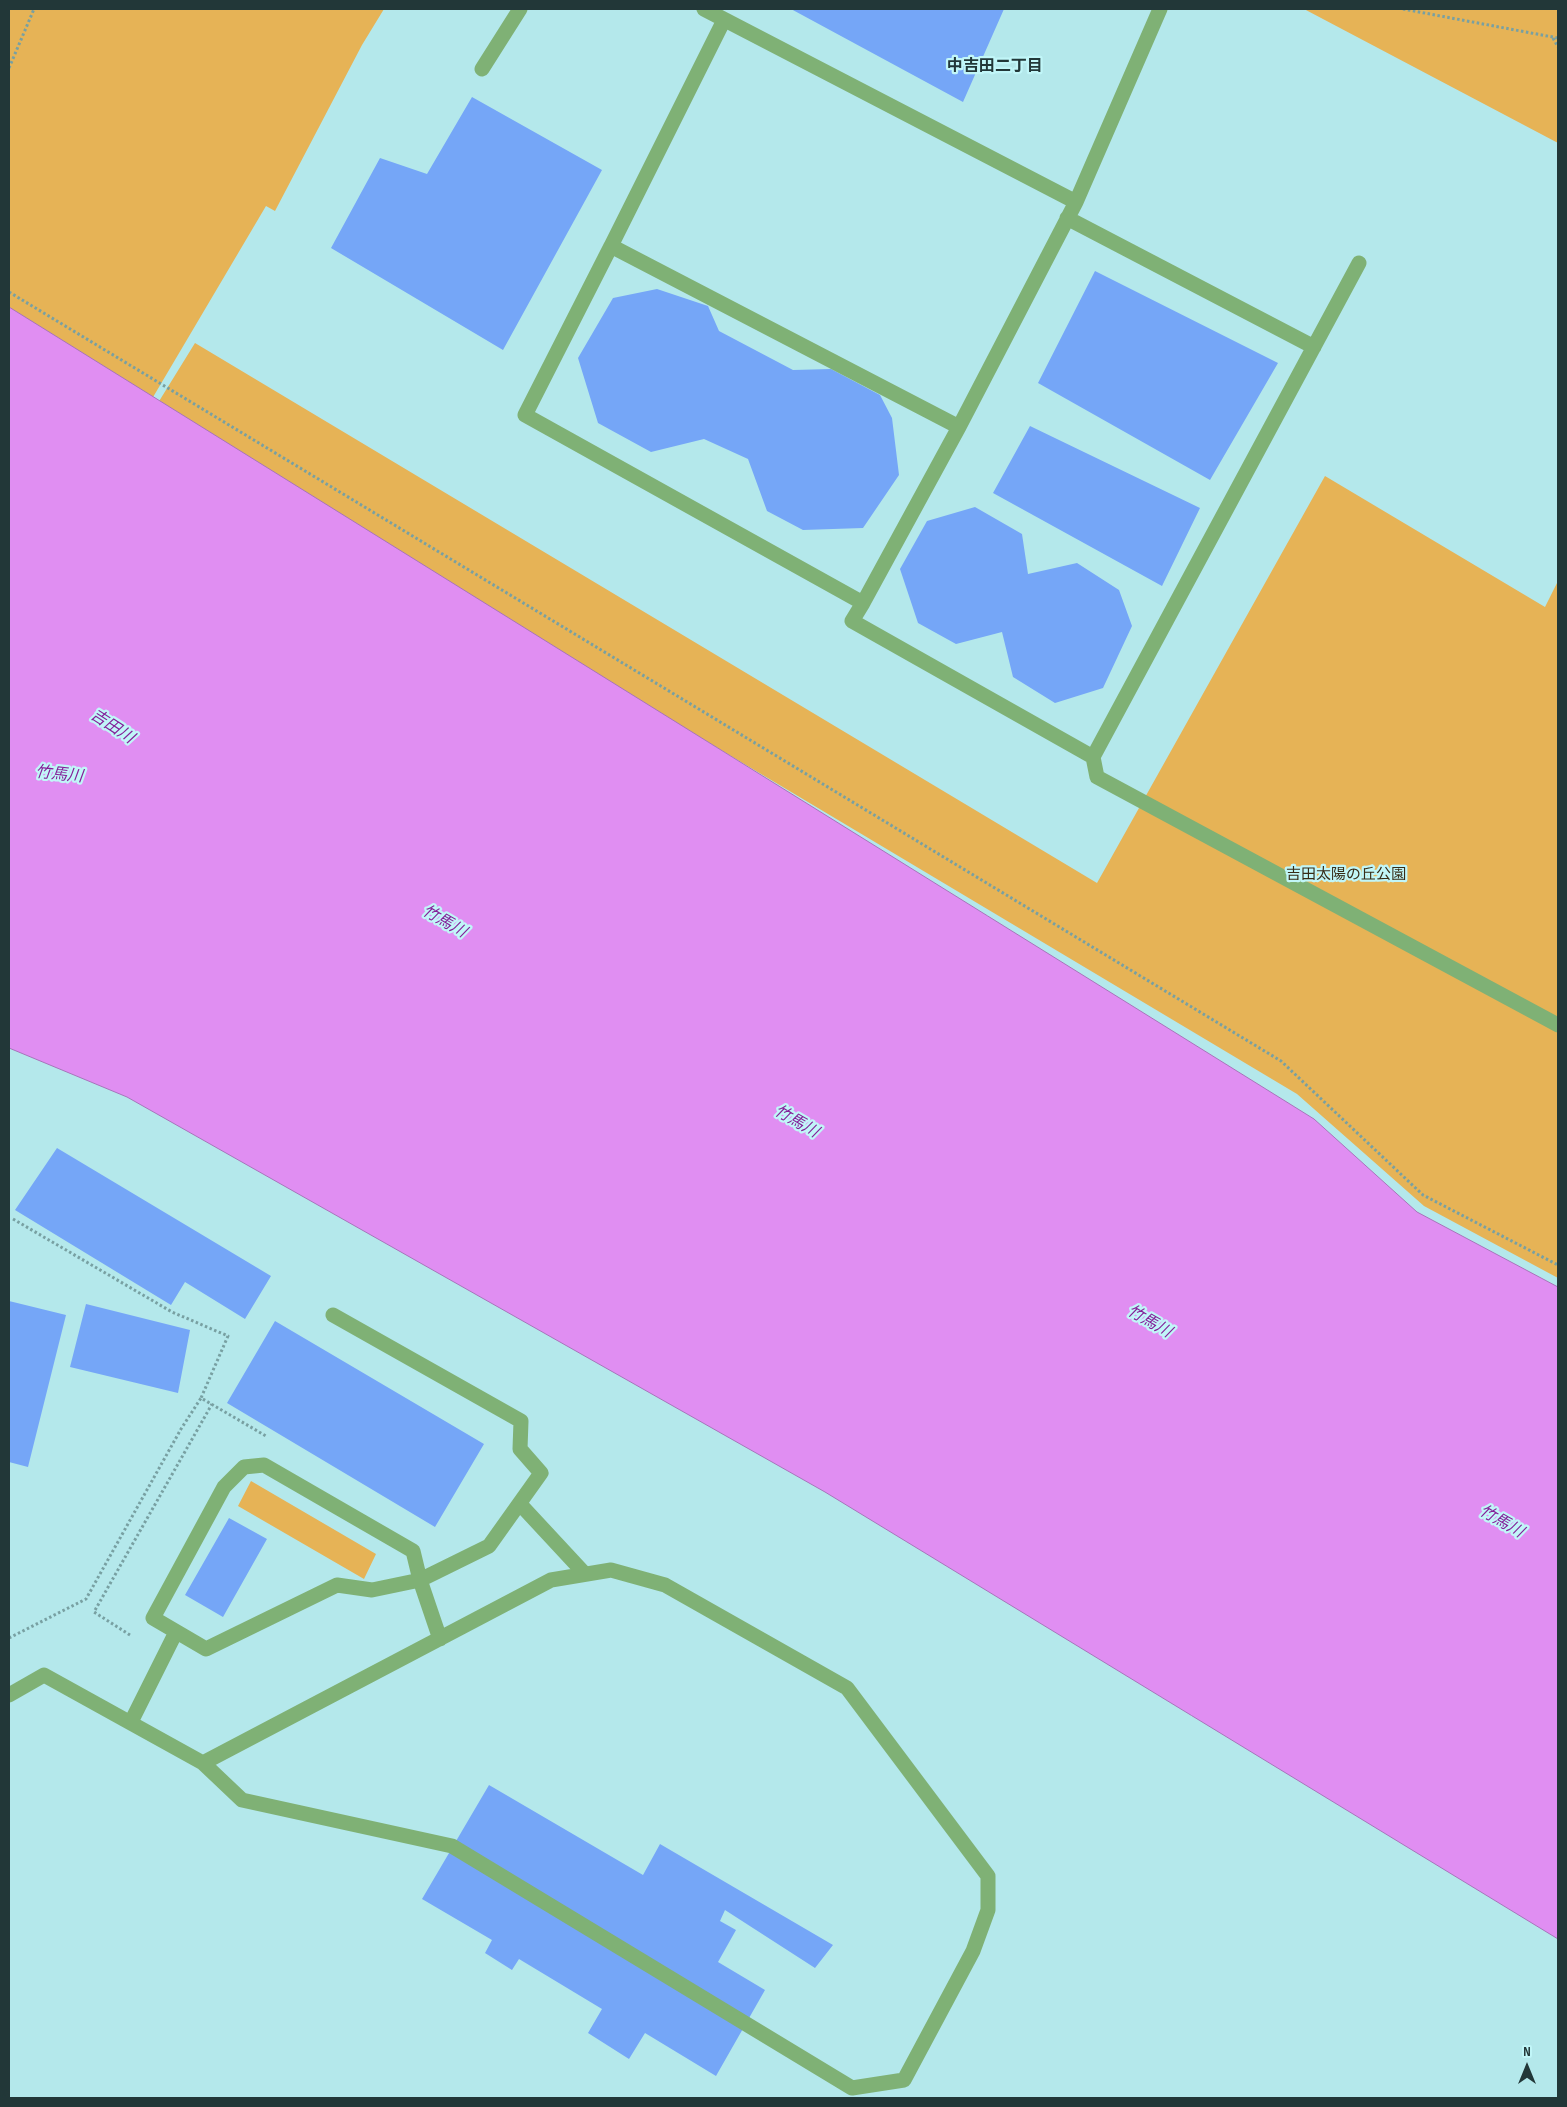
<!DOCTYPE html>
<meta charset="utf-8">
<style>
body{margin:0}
#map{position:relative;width:1567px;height:2107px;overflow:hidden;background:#b4e8eb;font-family:"Sofia Sans Condensed",sans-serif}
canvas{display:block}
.frame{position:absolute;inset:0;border:10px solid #223738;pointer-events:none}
.north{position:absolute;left:1502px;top:2042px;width:50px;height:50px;-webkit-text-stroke:4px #c1f6f8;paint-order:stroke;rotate:0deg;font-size:14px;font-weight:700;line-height:20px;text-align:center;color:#223738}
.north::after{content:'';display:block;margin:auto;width:18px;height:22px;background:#223738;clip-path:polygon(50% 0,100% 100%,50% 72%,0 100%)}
</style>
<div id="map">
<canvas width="1567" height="2107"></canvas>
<div class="frame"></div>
<div class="north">N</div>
</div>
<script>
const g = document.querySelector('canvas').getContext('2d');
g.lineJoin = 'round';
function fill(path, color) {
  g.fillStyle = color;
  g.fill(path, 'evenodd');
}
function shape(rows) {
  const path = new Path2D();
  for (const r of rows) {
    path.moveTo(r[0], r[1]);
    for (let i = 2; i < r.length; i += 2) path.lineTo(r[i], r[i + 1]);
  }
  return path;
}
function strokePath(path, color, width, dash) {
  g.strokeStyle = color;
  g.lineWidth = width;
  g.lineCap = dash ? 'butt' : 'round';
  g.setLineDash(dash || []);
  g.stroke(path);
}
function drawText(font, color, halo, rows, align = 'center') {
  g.font = font + ' "Sofia Sans Condensed","Noto Sans JP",sans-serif';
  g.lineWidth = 4.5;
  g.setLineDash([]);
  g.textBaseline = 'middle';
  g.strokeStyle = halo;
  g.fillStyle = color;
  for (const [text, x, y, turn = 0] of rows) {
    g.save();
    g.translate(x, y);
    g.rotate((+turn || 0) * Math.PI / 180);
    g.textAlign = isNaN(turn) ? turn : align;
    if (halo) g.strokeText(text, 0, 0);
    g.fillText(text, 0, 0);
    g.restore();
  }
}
fill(shape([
 [9,9,384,9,362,45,275,211,266,206,146,409,9,309],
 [1304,9,1558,9,1558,143],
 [195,343,1097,883,1325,476,1545,607,1558,581,1558,1278,1424,1206,1297,1094,153,411],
 [251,1481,376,1554,364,1579,238,1506]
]), '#e6b356');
const water = shape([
 [9,307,1314,1119,1417,1212,1558,1287,1558,1939,825,1492,127,1097,9,1048,9,307]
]);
fill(water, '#e08ef2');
strokePath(water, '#a774ba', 1);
fill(shape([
 [791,9,1004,9,963,102],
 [472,97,602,170,503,350,331,248,380,158,427,174],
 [1095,271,1278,363,1210,480,1038,383],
 [657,289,708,306,719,331,793,370,831,369,880,395,892,418,899,475,863,528,803,530,767,511,748,459,704,439,651,452,598,423,578,358,613,298],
 [1030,426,1200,508,1162,586,993,493],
 [975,507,1022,534,1028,574,1077,563,1119,590,1132,626,1103,688,1055,703,1013,677,1002,632,956,644,918,623,900,569,927,521],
 [57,1148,271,1276,245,1319,185,1282,171,1305,15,1210],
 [9,1301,66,1315,28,1467,9,1462],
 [86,1304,190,1330,178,1393,70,1367],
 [275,1321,484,1444,435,1527,227,1403],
 [229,1518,267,1539,223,1617,185,1595],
 [489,1785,643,1875,660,1844,833,1945,815,1968,725,1910,720,1921,736,1930,718,1962,765,1990,716,2076,645,2033,629,2059,588,2033,602,2009,519,1959,512,1970,485,1953,492,1940,422,1899]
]), '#75a6f7');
strokePath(shape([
 [1403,9,1558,38],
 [1553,38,1558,47],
 [9,68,34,9],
 [9,292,1281,1061,1423,1195,1558,1265],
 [13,1219,172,1312,228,1336,201,1398,266,1436],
 [130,1635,94,1612,212,1404],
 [9,1638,86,1599,181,1429,201,1398]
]), '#78a0a2', 3, [2.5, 2.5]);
strokePath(shape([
 [704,9,1076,202,1160,9],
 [724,20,611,246,959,427],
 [482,69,520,9],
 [1067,218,1314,347],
 [611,246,525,415,863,603,959,427,1076,202],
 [863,603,852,621,1093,757,1359,263],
 [1093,757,1097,777,1558,1025],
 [333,1315,521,1421,520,1449,541,1473,489,1546,420,1580,372,1590,337,1585,206,1649,153,1618,224,1487,244,1467,264,1465,413,1551,420,1580,440,1639],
 [520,1504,585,1574],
 [9,1695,44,1675,203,1763,551,1580,611,1570,665,1585,847,1688,988,1876,988,1910,973,1951,904,2080,852,2088,452,1846,242,1800,203,1763],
 [131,1722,176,1632]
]), '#7fb175', 15);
drawText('15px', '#372b16', '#c1f6f8', [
 ["吉田太陽の丘公園",1346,875]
]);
drawText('bold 16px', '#223738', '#c1f6f8', [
 ["中吉田二丁目",995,67]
]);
drawText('italic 16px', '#841f98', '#c1f6f8', [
 ["吉田川",112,727,33],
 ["竹馬川",59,775,6],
 ["竹馬川",444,922,30],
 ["竹馬川",796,1122,30],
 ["竹馬川",1149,1322,30],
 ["竹馬川",1501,1522,30]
]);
</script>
